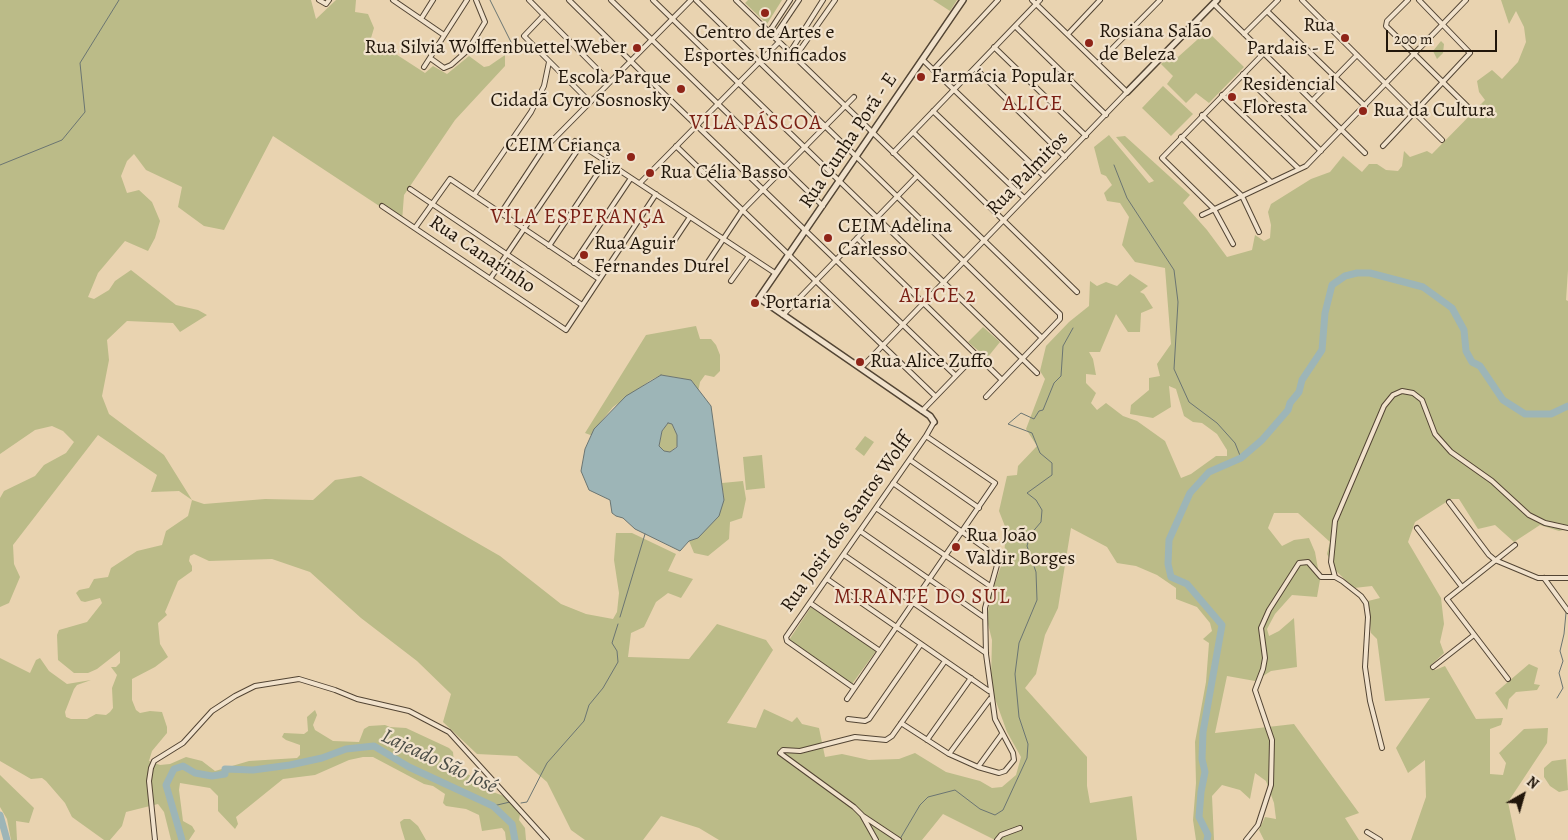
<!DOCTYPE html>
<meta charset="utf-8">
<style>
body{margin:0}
#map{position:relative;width:1568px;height:840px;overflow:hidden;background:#e9d3b0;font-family:Alegreya,serif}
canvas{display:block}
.north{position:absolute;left:1498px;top:770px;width:50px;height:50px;-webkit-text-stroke:4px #f1e2cc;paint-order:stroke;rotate:38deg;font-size:14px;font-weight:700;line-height:20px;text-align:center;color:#21160a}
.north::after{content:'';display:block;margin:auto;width:18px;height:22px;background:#21160a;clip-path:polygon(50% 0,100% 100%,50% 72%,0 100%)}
.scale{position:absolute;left:1386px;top:30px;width:111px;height:22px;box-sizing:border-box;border:2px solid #21160a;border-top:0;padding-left:6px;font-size:15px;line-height:18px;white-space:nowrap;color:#21160a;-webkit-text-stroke:4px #f1e2cc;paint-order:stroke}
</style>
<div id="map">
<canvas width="1568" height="840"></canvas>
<div class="north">N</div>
<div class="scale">200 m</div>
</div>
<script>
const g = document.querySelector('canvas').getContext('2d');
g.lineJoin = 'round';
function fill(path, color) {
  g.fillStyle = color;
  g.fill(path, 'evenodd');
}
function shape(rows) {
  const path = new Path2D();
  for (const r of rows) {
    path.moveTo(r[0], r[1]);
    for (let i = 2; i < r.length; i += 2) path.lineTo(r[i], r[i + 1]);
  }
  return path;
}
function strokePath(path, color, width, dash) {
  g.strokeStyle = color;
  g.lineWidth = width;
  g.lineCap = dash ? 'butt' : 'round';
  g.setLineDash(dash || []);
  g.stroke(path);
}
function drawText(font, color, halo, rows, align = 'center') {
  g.font = font + ' Alegreya,serif';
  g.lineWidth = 4.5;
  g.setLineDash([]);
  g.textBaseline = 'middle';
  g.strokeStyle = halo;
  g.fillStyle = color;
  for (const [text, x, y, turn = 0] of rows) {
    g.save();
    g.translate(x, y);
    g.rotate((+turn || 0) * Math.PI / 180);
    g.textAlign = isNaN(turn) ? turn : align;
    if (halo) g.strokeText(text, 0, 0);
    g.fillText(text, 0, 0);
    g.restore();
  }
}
fill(shape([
 [0,0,311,0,316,19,336,0,356,0,355,12,368,14,374,28,371,38,425,73,433,66,447,74,469,56,484,67,489,66,505,55,505,66,455,120,404,195,402,221,273,136,224,230,204,226,178,207,182,187,146,170,134,154,127,161,121,176,127,193,139,190,152,202,160,221,155,238,148,251,125,241,98,273,88,297,94,299,109,290,115,281,131,270,176,305,198,310,207,315,180,332,173,323,127,321,107,340,109,360,102,396,109,414,164,455,192,500,204,504,265,499,313,500,335,480,361,476,500,556,561,604,586,614,613,619,617,612,619,593,614,560,616,533,632,533,676,554,668,571,693,579,681,598,668,593,656,602,644,627,631,633,628,657,689,659,717,624,766,640,773,650,727,723,756,728,764,709,792,722,797,717,802,724,819,728,825,757,842,754,869,760,899,759,915,753,946,772,980,781,992,788,1002,787,1016,775,1021,757,1007,732,994,696,991,679,992,640,987,620,990,597,1004,558,1006,529,999,511,1007,476,1017,475,1018,466,1037,446,1026,429,1045,379,1040,371,1046,346,1069,322,1089,306,1090,281,1097,286,1106,282,1117,286,1130,274,1148,286,1140,292,1144,294,1153,308,1141,313,1140,332,1128,332,1116,314,1100,352,1089,352,1093,359,1096,375,1086,374,1086,383,1096,393,1091,403,1097,410,1106,403,1123,416,1137,421,1165,441,1181,478,1191,474,1216,456,1227,456,1227,450,1217,434,1202,423,1193,422,1184,416,1176,389,1169,386,1171,407,1153,418,1130,414,1131,405,1149,390,1149,378,1160,376,1157,364,1171,344,1165,268,1135,262,1122,245,1129,217,1120,203,1107,201,1104,193,1112,185,1106,176,1101,174,1094,147,1109,135,1149,183,1154,181,1116,137,1125,136,1190,195,1183,203,1207,230,1227,257,1252,250,1255,235,1264,241,1270,238,1271,225,1268,212,1271,204,1311,179,1330,172,1343,156,1362,172,1369,164,1377,164,1386,170,1398,171,1402,166,1404,151,1410,157,1427,151,1432,154,1485,100,1479,92,1477,81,1492,70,1502,79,1518,62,1526,42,1524,27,1516,11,1509,24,1501,0,1568,0,1568,270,1566,300,1568,301,1568,529,1559,531,1540,525,1514,542,1495,525,1478,529,1459,499,1451,499,1415,522,1408,542,1441,598,1444,624,1440,642,1444,653,1430,666,1435,670,1445,666,1476,719,1503,718,1501,725,1490,729,1490,774,1503,775,1506,763,1499,753,1524,729,1548,728,1547,743,1508,802,1516,840,1411,840,1426,797,1425,760,1408,773,1396,748,1430,698,1385,701,1377,639,1371,633,1368,601,1380,598,1372,586,1354,588,1336,571,1327,554,1330,542,1298,513,1274,513,1268,528,1282,546,1294,540,1309,538,1315,552,1320,580,1317,597,1292,595,1275,614,1267,629,1269,636,1279,631,1294,618,1297,667,1271,671,1255,681,1227,676,1215,733,1294,724,1359,813,1345,818,1359,840,1264,840,1259,830,1265,817,1276,819,1274,803,1266,781,1255,773,1250,799,1240,790,1222,785,1212,796,1214,840,1196,840,1193,820,1196,783,1195,742,1206,682,1209,643,1203,639,1212,631,1210,623,1197,607,1176,599,1176,588,1157,575,1136,566,1117,563,1107,547,1071,528,1058,608,1045,635,1036,674,1025,688,1087,757,1087,786,1090,803,1132,796,1137,840,995,840,943,814,922,840,719,840,699,828,661,816,643,840,585,840,571,830,547,782,517,756,477,754,443,722,451,694,417,661,361,618,310,572,272,559,209,561,194,554,190,556,189,561,192,566,192,571,178,581,165,612,167,615,158,623,160,644,168,657,155,667,132,679,132,700,136,710,140,713,150,711,162,712,167,727,167,733,152,751,149,761,160,765,170,764,186,757,202,761,215,771,249,761,297,758,300,755,300,745,286,740,282,737,284,733,304,734,308,731,307,717,315,710,317,715,313,725,315,730,333,741,359,742,364,729,369,726,385,725,390,727,406,728,449,748,453,752,454,763,459,771,487,782,491,786,490,791,504,796,520,814,519,820,525,828,526,840,506,840,505,832,502,828,482,831,479,815,466,809,446,806,443,803,445,794,433,786,424,784,373,757,363,757,349,760,315,775,283,779,236,817,238,824,235,829,218,811,218,796,210,788,180,783,179,790,183,821,192,826,195,831,189,840,171,840,164,812,158,804,126,812,122,826,110,840,104,840,72,817,65,803,46,781,42,778,31,779,0,761,0,658,30,673,36,660,40,658,49,671,67,684,91,680,77,685,74,689,65,712,66,717,71,719,87,719,96,714,106,715,110,712,113,708,112,688,117,675,111,667,116,667,120,663,120,651,97,669,88,673,74,673,58,660,57,635,59,630,87,622,102,603,100,598,85,602,81,601,76,593,79,590,89,588,94,579,108,577,111,568,137,551,162,545,166,531,188,516,192,500,179,491,151,492,157,475,98,435,13,545,14,564,20,577,9,603,0,607,0,498,4,491,35,476,44,465,66,453,74,442,63,431,52,426,35,430,0,454],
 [748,0,782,0,767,24,745,3],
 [933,0,957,0,950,11],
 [1207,31,1244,67,1209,103,1196,93,1186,103,1167,84,1173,76,1161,64,1172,53,1178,57],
 [1441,41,1444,44,1443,53,1437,59,1433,51],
 [1163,86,1193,114,1171,136,1142,108],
 [696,326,700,339,711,339,716,345,720,355,720,371,714,377,705,375,700,382,698,392,691,380,661,375,651,380,613,407,595,429,593,436,585,433,646,335],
 [983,327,1000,342,987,358,968,342],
 [668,423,672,424,677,435,677,446,670,452,664,451,659,446,662,431],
 [865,436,874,442,864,456,855,449],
 [762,455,765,488,746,490,743,457],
 [743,481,746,499,742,518,730,522,729,539,708,556,694,553,689,541,698,538,724,500,722,483],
 [811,607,876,651,852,684,789,640],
 [1529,664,1538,668,1534,684,1540,685,1537,690,1516,692,1509,699,1507,710,1495,693],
 [1566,759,1568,790,1559,792,1550,786,1544,777,1544,768,1552,761],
 [0,775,34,808,29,823,16,821,17,840,11,840,7,819,0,807],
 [404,819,410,819,418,826,426,840,405,840,401,827,400,822]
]), '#bb8');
const water = shape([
 [661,375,691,380,711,406,724,500,719,516,698,538,689,541,680,551,635,529,623,518,616,516,612,513,610,500,589,490,581,471,585,449,594,429,626,396,661,375],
 [668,423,672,424,677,435,677,447,670,452,664,451,659,446,662,431,668,423]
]);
fill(water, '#9db5b7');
strokePath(water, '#6b7572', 1);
strokePath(shape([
 [490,0,513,46],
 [0,165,62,140,85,112,80,63,119,0],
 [1114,165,1127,198,1174,270,1178,302,1174,369,1189,402,1217,423,1235,443,1241,458],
 [620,617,645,534],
 [1557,698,1563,688,1559,673,1563,661,1560,651,1564,634,1566,613],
 [521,803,527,802,547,763,584,721,589,705,603,688,618,662,617,651,612,643,618,624],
 [493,806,510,802],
 [900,839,920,805,928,797,955,790,980,809,995,815,1003,810,1027,758,1028,744,1019,717,1015,674,1019,643,1037,600,1036,572,1027,546,1030,535,1041,522,1042,510,1036,500,1027,493,1052,475,1052,463,1040,453,1032,433,1008,424,1021,413,1034,419,1039,411,1043,410,1054,383,1061,376,1063,346,1073,328]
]), '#6b7572', 1);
strokePath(shape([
 [0,815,7,840],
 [182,840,166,785,174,769,183,766,195,773,212,776,225,774,225,769,253,770,290,765,322,758,346,749,374,746,409,767,493,806,512,824,515,840],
 [1207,840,1208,835,1199,817,1201,792,1205,772,1202,759,1203,732,1222,625,1187,584,1171,577,1168,564,1169,540,1190,493,1209,472,1241,458,1262,440,1288,410,1290,403,1299,392,1302,380,1322,350,1325,313,1332,285,1345,276,1357,273,1370,273,1423,287,1452,308,1464,330,1466,351,1472,362,1480,366,1503,400,1525,414,1551,414,1568,406]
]), '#9db5b7', 7);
const minor = shape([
 [319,0,326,4,329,0],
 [393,0,444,35],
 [529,0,610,82],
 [569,0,663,93,955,375],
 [611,0,823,206],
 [653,0,1037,373],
 [696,0,1042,338],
 [736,0,1060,314,1060,319,986,397],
 [1302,0,1442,140],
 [1408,0,1387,21,1386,26,1471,110],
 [1214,4,1365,153],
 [1267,11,1365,106],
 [544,15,524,36,590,102],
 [421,19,433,0],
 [1015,26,1106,115],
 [769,32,790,0],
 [1068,34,1100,0],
 [1244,34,1278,0],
 [774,37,799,0],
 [994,47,1086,136],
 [790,52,823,0],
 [795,57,835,0],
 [430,58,444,68,451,65,468,50,485,22,476,0],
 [923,60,1045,177],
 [1099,62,1160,0],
 [424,67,467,0],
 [975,68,1065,157],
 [933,70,998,0],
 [1243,74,1321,151],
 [1222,95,1299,169],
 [1312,101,1357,55],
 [933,111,1024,198],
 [1202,115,1271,182],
 [913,132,1077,292],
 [1181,137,1242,196,1259,232],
 [575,141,775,273],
 [676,146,935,396],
 [1383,146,1470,53,1419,0],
 [893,153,1040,0],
 [640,183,779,42],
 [410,189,582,305],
 [474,195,531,112,544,86,549,62],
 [382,206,566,330,656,194],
 [501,213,542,151,691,0],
 [1202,215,1306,166,1466,0],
 [415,228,450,179,599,279],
 [857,238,1002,380],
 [674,241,690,217],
 [1233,244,1214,209,1162,158,1264,53],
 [549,246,606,161],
 [574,263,631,178],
 [706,265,742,211,854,97],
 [490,279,581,145],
 [731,281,749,256],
 [783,315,917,176],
 [861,368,1127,92,1032,0],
 [922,411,976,355],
 [910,460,979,508],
 [893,483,999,558,985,608,986,654,995,719,1013,753,1014,760,1005,771,999,773,978,767,949,754,901,723],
 [1449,502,1489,555,1495,560,1538,578,1568,578],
 [876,508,990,586],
 [1417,528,1462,587],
 [860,531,985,618],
 [844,555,986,653],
 [1335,577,1331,562,1335,521,1384,406,1393,395,1402,391,1413,393,1422,400,1435,434,1451,452,1492,481,1529,515,1545,523,1568,528],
 [1544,578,1568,611],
 [827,579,989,691],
 [810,603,880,651],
 [1433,667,1474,635],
 [1508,679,1447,599,1515,545],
 [854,688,787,641,786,637,926,436,934,422],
 [847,699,995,483,926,436],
 [848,719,865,721,869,719,921,644],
 [927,740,971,678],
 [949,754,990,699],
 [978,767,1002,734],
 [863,816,899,840],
 [1367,832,1380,840],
 [155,840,149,781,151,768,154,761,183,743,212,711,235,696,255,686,299,679,335,690,357,699,409,711,449,732,547,840],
 [876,840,862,815,854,807,780,753,783,750,800,751,855,737,886,740,892,736,945,661],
 [997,840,1001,835,1020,828],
 [1246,840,1258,825,1271,785,1272,740,1255,690,1263,669,1265,658,1261,628,1269,610,1299,563,1308,562,1321,577,1335,577,1342,581,1361,596,1366,603,1368,617,1365,667,1370,701,1382,748]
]);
const tertiary = shape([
 [1127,92,1217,0],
 [934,422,930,416,759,298,963,0]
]);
strokePath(minor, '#534534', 6);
strokePath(tertiary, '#534534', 8);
strokePath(minor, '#f1e2cc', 4);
strokePath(tertiary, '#f1e2cc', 5);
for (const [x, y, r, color] of [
 [765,13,5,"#8f2418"],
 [1345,38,5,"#8f2418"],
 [1089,43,5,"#8f2418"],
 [637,48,5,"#8f2418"],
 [921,77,5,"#8f2418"],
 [681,89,5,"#8f2418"],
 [1232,97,5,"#8f2418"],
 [1363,111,5,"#8f2418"],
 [631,157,5,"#8f2418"],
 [650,173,5,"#8f2418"],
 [828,238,5,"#8f2418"],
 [584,255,5,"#8f2418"],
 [755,303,5,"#8f2418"],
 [860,362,5,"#8f2418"],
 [956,547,5,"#8f2418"]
]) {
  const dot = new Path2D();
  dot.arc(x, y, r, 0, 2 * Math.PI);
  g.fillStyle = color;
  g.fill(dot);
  strokePath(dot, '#f1e2cc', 2);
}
drawText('20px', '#21160a', '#f1e2cc', [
 ["Rua",1335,26,"right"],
 ["Pardais - E",1335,49,"right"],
 ["Rosiana Salão",1099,32],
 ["de Beleza",1099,55],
 ["Centro de Artes e",765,33,"center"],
 ["Esportes Unificados",765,56,"center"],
 ["Rua Silvia Wolffenbuettel Weber",627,48,"right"],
 ["Farmácia Popular",931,77],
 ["Escola Parque",671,78,"right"],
 ["Cidadã Cyro Sosnosky",671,101,"right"],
 ["Residencial",1242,85],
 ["Floresta",1242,108],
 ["Rua da Cultura",1373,111],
 ["CEIM Criança",621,146,"right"],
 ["Feliz",621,169,"right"],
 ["Rua Célia Basso",660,173],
 ["CEIM Adelina",838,227],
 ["Carlesso",838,250],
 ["Rua Aguir",594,244],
 ["Fernandes Durel",594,267],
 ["Portaria",765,303],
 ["Rua Alice Zuffo",870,362],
 ["Rua João",966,536],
 ["Valdir Borges",966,559]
], 'left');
drawText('20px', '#21160a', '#f1e2cc', [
 ["Rua Cunha Porã - E",849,141,-56],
 ["Rua Palmitos",1028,174,-46],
 ["Rua Canarinho",482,255,34],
 ["Rua Josir dos Santos Wolff",847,523,-55]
]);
g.letterSpacing = '1px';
drawText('21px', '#7a1f14', '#f1e2cc', [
 ["ALICE",1033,105],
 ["VILA PÁSCOA",756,124],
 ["VILA ESPERANÇA",578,218],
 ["ALICE 2",938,297],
 ["MIRANTE DO SUL",922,598]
]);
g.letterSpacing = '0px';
drawText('italic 21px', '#4c4e47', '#f1e2cc', [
 ["Lajeado São José",439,762,25]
]);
</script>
